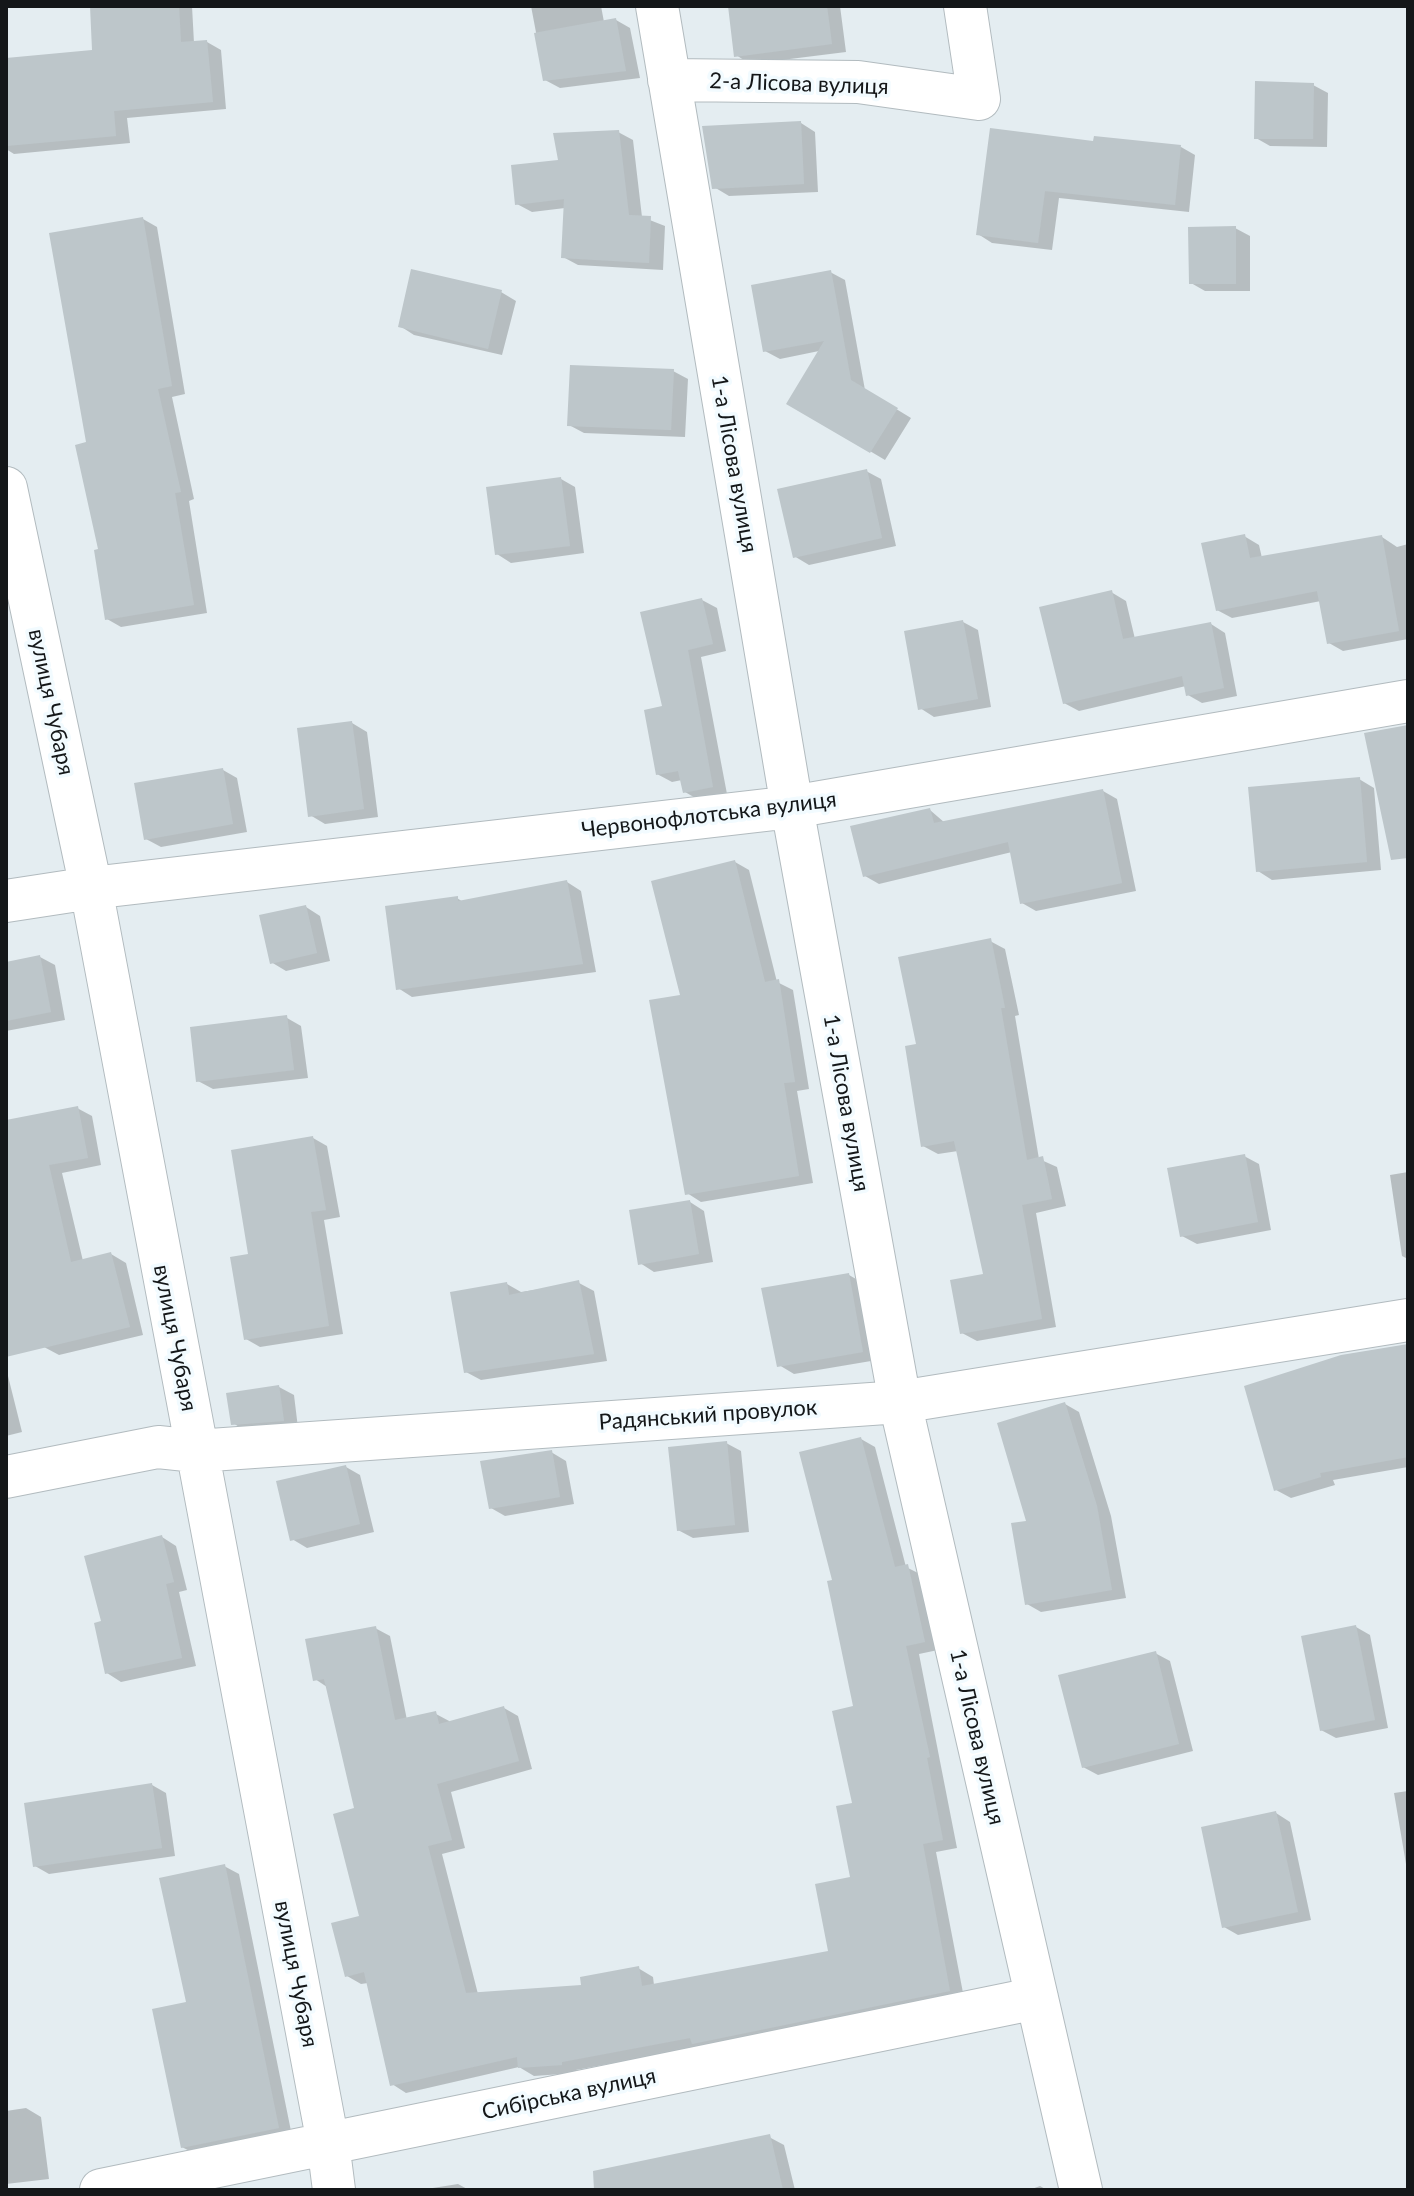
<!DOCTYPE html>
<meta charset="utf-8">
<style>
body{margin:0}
#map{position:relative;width:1414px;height:2196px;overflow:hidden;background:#e4edf1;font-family:Lato,sans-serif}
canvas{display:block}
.frame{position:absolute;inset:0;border:8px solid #141719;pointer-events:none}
</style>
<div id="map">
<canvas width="1414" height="2196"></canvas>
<div class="frame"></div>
</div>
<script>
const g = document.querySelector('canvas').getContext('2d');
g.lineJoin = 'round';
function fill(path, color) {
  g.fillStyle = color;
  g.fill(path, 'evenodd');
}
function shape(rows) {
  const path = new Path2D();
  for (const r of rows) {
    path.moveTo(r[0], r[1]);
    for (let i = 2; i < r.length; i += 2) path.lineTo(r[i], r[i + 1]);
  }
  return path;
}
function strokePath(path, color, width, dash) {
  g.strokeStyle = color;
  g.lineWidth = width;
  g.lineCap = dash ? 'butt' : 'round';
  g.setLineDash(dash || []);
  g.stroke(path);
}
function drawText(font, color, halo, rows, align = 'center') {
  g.font = font + ' Lato,sans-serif';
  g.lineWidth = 7;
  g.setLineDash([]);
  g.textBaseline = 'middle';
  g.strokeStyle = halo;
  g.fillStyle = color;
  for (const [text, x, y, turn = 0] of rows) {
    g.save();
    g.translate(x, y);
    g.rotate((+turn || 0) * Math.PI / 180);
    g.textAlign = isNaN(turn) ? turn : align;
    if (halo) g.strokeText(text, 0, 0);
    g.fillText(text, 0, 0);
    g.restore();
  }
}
fill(shape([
 [92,6,192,6,194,43,207,42,221,50,226,109,127,118,130,143,14,154,6,149,6,60,94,52],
 [531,6,601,6,604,22,616,20,630,28,640,78,560,88,545,80],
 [730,6,840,6,846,52,750,64,736,55],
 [1313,85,1328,93,1327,147,1270,146,1256,138],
 [801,123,815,132,818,192,729,196,714,187],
 [618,132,633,140,642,217,665,226,663,270,578,265,563,257,565,208,532,212,517,204,561,161],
 [1096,138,1181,147,1195,155,1189,212,1059,198,1052,250,992,243,978,234,1095,144],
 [143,219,157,227,185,394,172,397,194,499,189,501,207,613,121,627,107,619,100,551],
 [1235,228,1250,236,1250,291,1205,291,1191,283],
 [413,272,501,292,516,301,502,355,414,335,400,326],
 [830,272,845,280,865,390,911,418,885,460,789,403,819,351,780,359,765,351],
 [673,371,688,379,685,437,584,433,569,425],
 [866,471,881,479,896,546,809,565,794,556],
 [561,479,575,487,584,553,511,563,497,554],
 [1244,536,1259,545,1262,558,1382,537,1397,547,1408,544,1408,639,1343,651,1329,643,1321,601,1232,618,1217,610],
 [1111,592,1126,601,1135,639,1211,624,1225,633,1237,696,1202,703,1188,695,1186,686,1079,711,1064,703],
 [702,600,717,608,726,651,701,657,727,794,699,800,685,792,682,780,672,782,657,774,665,708],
 [963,622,978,630,991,707,934,717,920,708],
 [352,723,367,732,378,817,325,824,310,815],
 [223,770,237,778,247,832,161,847,146,839],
 [1359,779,1374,788,1381,870,1272,880,1258,871],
 [1103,791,1117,799,1136,891,1036,911,1022,903,1012,852,879,884,865,876,930,810,945,823],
 [735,862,749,870,777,982,793,990,809,1089,797,1091,813,1183,701,1202,687,1193,683,996],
 [567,882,581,891,596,972,412,997,398,988,457,898,463,902],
 [306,907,320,916,330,961,286,971,271,962],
 [990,941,1005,949,1019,1015,1015,1016,1039,1159,1057,1167,1066,1206,1036,1213,1056,1327,977,1341,962,1333,986,1276,958,1151,938,1154,923,1146,919,1046],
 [40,957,55,965,65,1020,6,1031,6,964],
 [287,1018,301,1026,308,1078,213,1089,198,1081],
 [77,1108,92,1116,101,1165,62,1173,83,1261,111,1254,126,1263,143,1335,59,1355,44,1347,6,1260,6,1122],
 [313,1138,327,1146,340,1217,324,1220,343,1334,260,1347,246,1339,250,1255],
 [1244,1156,1259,1164,1271,1230,1197,1244,1182,1236],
 [1408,1172,1408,1259,1402,1256,1390,1175],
 [690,1202,704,1211,713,1262,654,1272,640,1263],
 [849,1275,863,1283,877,1360,794,1374,779,1365],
 [579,1283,594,1291,607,1361,481,1380,466,1372,507,1284,521,1292],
 [1408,1346,1408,1467,1333,1480,1335,1485,1291,1498,1276,1490],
 [6,1368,22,1432,6,1436],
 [279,1387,294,1395,298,1428,247,1432,233,1423],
 [1065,1404,1079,1412,1111,1516,1126,1598,1041,1612,1027,1604,1029,1522],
 [861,1439,875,1447,906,1567,922,1575,938,1650,919,1654,957,1848,936,1852,964,1998,576,2070,576,2073,534,2076,519,2067,406,2093,392,2084,368,1983,361,1984,347,1976,361,1917,356,1810,327,1687,315,1679,375,1628,390,1636,407,1720,436,1714,451,1722,504,1708,518,1716,532,1769,451,1792,465,1848,442,1854,478,1994,584,1987,638,1968,653,1977,654,1985,831,1952,853,1878,855,1707,834,1582],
 [726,1443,741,1451,749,1532,693,1538,678,1530],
 [551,1452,566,1461,574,1504,505,1516,491,1508],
 [346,1467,360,1475,374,1532,307,1548,292,1539],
 [162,1537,176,1546,187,1590,179,1592,196,1666,121,1682,107,1673,103,1622],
 [1356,1627,1370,1635,1388,1728,1336,1738,1321,1730],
 [1155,1653,1170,1661,1193,1751,1098,1775,1083,1767],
 [152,1785,166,1793,175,1856,49,1874,35,1866],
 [1408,1791,1408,1876,1394,1793],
 [1276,1813,1290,1822,1311,1920,1238,1935,1224,1927],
 [224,1866,239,1874,292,2136,197,2155,182,2147,188,2003],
 [26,2108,41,2117,49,2179,6,2184,6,2111],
 [769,2137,784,2145,795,2190,637,2190],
 [458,2184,469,2190,420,2190],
 [1040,2186,1047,2190,1029,2190]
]), '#0003');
fill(shape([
 [90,6,179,6,181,42,207,40,213,102,114,111,116,136,6,146,6,58,92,50],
 [728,6,827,6,832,44,734,57],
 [616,18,626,71,543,81,534,33],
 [1255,81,1314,83,1313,139,1254,139],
 [801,121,804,184,712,189,702,126],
 [990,128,1093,141,1094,136,1181,145,1175,205,1045,191,1038,243,976,235],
 [619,130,629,215,651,216,649,263,561,258,564,199,515,205,511,165,558,160,553,133],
 [143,217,172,386,158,389,181,492,175,493,194,605,105,620,94,550,98,549,75,445,86,442,49,233],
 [1236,226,1236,284,1189,284,1188,227],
 [411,269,502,290,488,349,398,327],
 [831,270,851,380,898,408,870,453,786,404,824,341,763,352,751,285],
 [570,365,674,369,671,430,567,426],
 [867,469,882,538,793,558,777,489],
 [561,477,570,546,495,555,486,487],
 [1245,534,1250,558,1382,535,1399,631,1327,644,1317,591,1216,611,1201,543],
 [1112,590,1123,639,1211,622,1224,688,1186,696,1182,676,1063,704,1039,607],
 [702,598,713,644,688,650,713,787,683,793,678,771,656,775,644,710,662,706,640,612],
 [963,620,978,699,918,710,904,631],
 [352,721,364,809,308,817,297,728],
 [1408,725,1408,858,1391,860,1364,733],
 [223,768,233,824,144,840,134,783],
 [1360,777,1367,862,1256,872,1248,787],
 [1103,789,1122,883,1020,904,1008,842,863,877,850,826,930,808,934,823],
 [735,860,765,982,779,979,795,1082,784,1083,799,1176,685,1195,649,1000,680,995,651,881],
 [567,880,583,964,396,990,385,906,458,896,458,901],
 [306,905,317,953,270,964,259,915],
 [991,938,1005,1008,1001,1008,1027,1160,1043,1156,1052,1199,1022,1205,1042,1319,960,1334,950,1280,983,1274,954,1141,921,1147,905,1046,916,1044,898,957],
 [40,955,51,1012,6,1021,6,962],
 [287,1015,294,1070,196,1082,190,1027],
 [78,1106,88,1158,49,1165,71,1262,111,1252,130,1327,6,1357,6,1120],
 [313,1136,326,1210,311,1212,329,1326,244,1340,230,1257,248,1254,231,1150],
 [1245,1154,1258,1222,1180,1237,1167,1168],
 [690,1200,699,1254,638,1265,629,1210],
 [849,1273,863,1352,777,1367,761,1288],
 [579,1280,594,1354,464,1373,450,1292,507,1282,509,1295],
 [1408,1344,1408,1457,1320,1473,1321,1477,1274,1491,1244,1386,1341,1355],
 [279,1385,284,1421,231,1425,226,1393],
 [1065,1402,1097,1506,1112,1590,1025,1605,1011,1523,1026,1521,997,1423],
 [861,1437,895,1567,908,1564,925,1642,906,1646,930,1757,927,1758,943,1840,923,1844,950,1991,692,2044,690,2038,562,2062,562,2065,518,2068,517,2057,390,2086,364,1972,345,1977,331,1923,359,1916,333,1814,354,1808,324,1679,313,1681,305,1639,376,1626,395,1720,436,1711,439,1724,504,1706,519,1761,437,1784,452,1840,428,1846,466,1993,581,1985,580,1977,639,1966,642,1986,828,1951,815,1884,850,1877,836,1806,852,1803,832,1711,853,1706,827,1581,832,1580,799,1452],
 [727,1441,735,1525,677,1531,668,1447],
 [552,1450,560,1497,489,1509,480,1461],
 [346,1465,360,1524,290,1541,276,1481],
 [162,1535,174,1582,166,1584,182,1658,105,1674,94,1623,101,1621,84,1556],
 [1356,1625,1375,1720,1320,1731,1301,1636],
 [1156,1651,1179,1744,1082,1768,1058,1675],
 [152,1783,162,1848,33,1867,24,1803],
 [1276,1811,1298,1912,1222,1928,1201,1827],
 [225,1864,279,2128,181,2148,152,2009,186,2002,159,1878],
 [770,2134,783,2190,594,2190,593,2171]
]), '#bdc6ca');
const street = shape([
 [657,6,792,807,900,1402,1081,2190],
 [669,80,858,82,979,99,965,6],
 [6,488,91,888,328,2143,334,2190],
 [6,901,91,888,792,807,1408,701],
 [6,1477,158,1447,196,1451,900,1402,1408,1320],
 [101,2190,1037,1998]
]);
strokePath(street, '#b2bbbf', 44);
strokePath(street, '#fff', 42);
drawText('22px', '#141719', '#f2fbff', [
 ["2-а Лісова вулиця",799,84,2],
 ["1-а Лісова вулиця",734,464,80],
 ["вулиця Чубаря",51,702,78],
 ["Червонофлотська вулиця",709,815,-7],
 ["1-а Лісова вулиця",846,1103,80],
 ["вулиця Чубаря",175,1338,79],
 ["Радянський провулок",708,1415,-4],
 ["1-а Лісова вулиця",977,1737,77],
 ["вулиця Чубаря",296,1974,79],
 ["Сибірська вулиця",569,2094,-12]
]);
</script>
